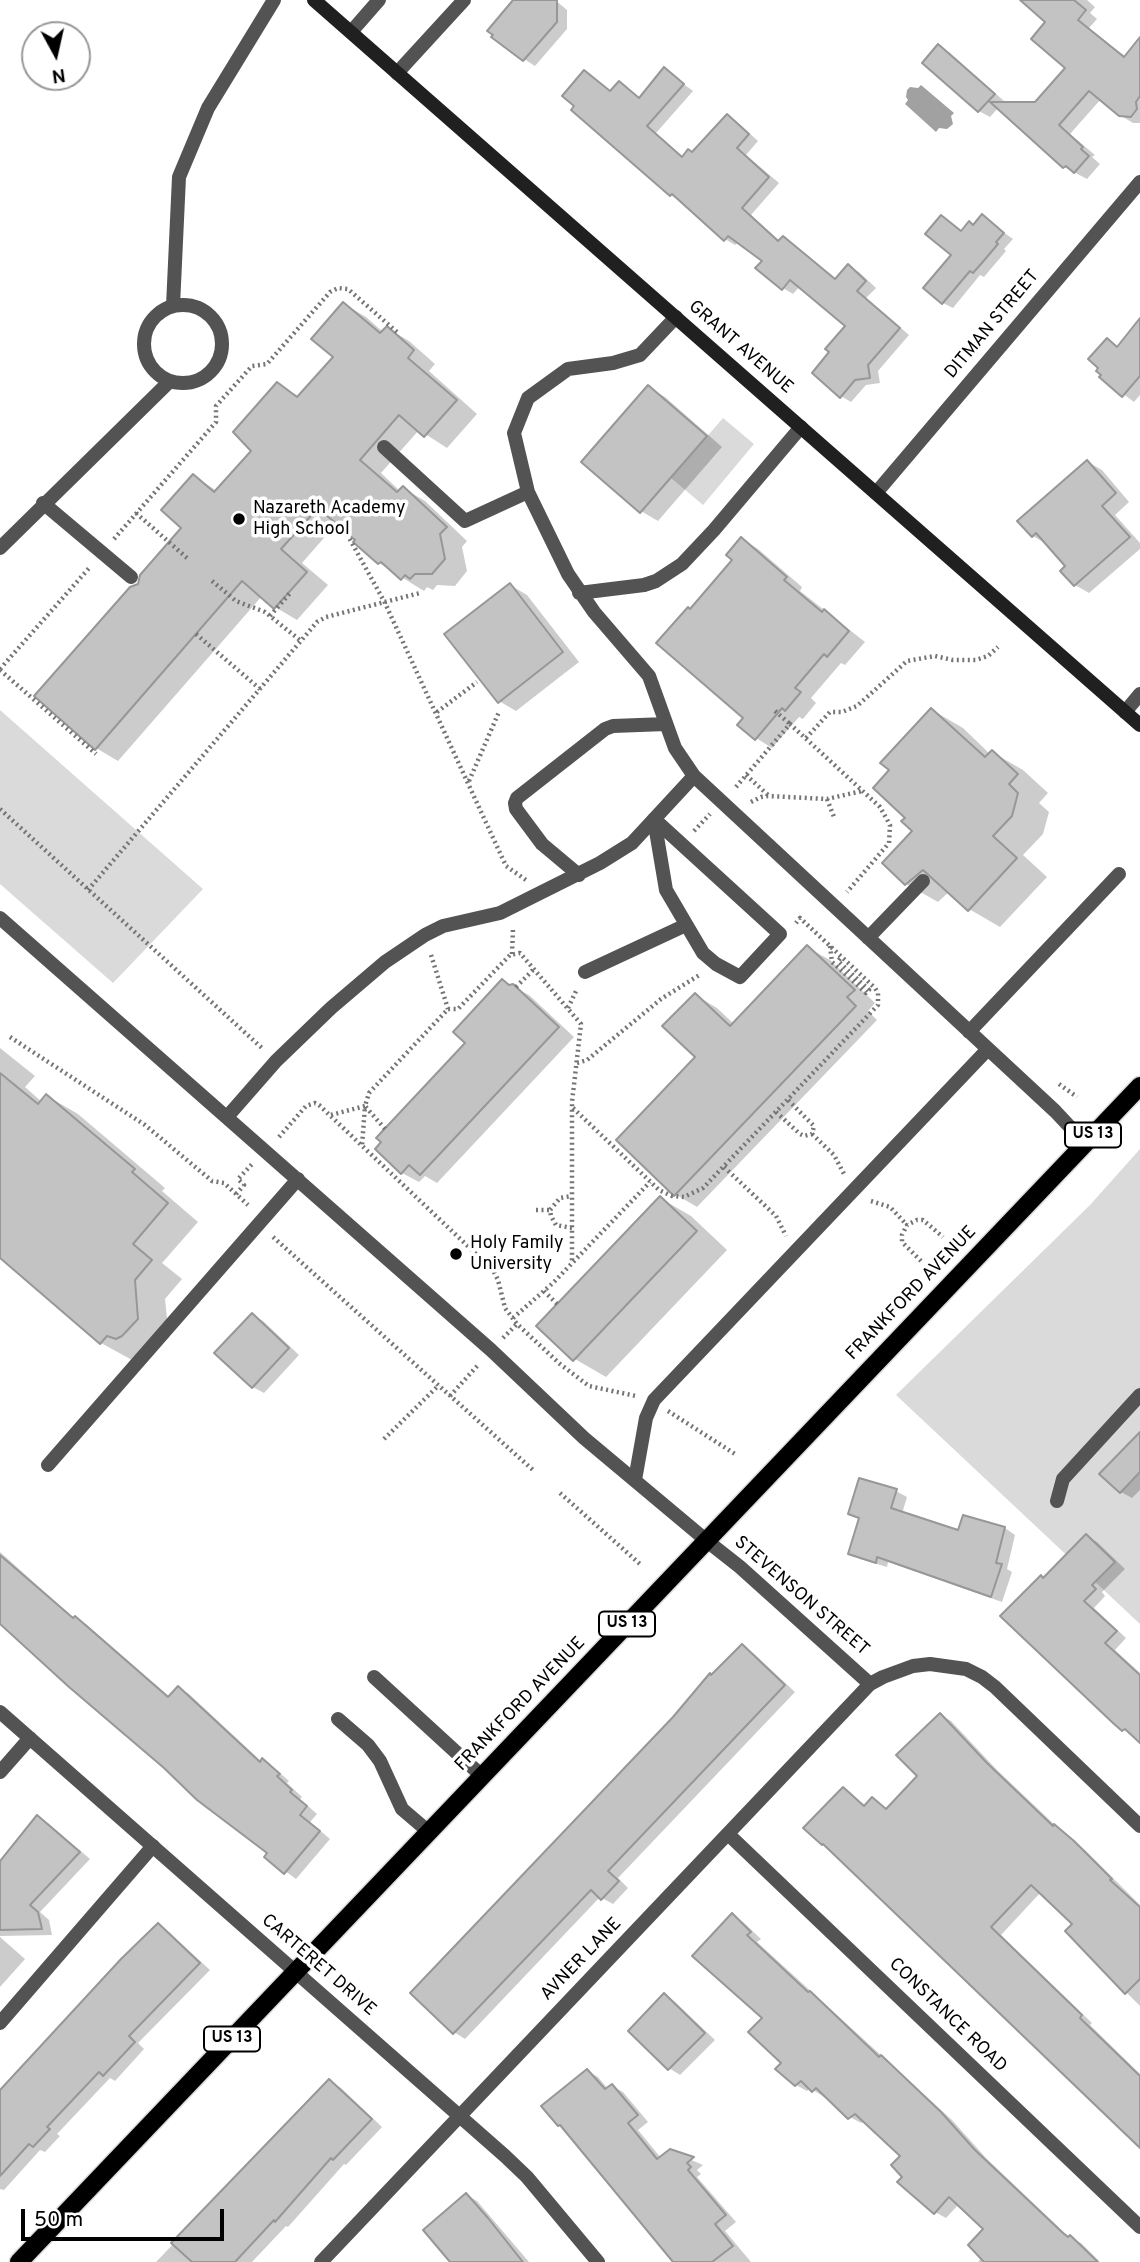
<!DOCTYPE html>
<style>
body{margin:0}
#map{position:relative;width:1140px;height:2262px;overflow:hidden;background:#fff;font-family:Overpass,sans-serif}
canvas{display:block}
.north{position:absolute;left:21px;top:21px;width:70px;height:70px;box-sizing:border-box;background:#fff;border:2px solid #999;border-radius:50%;rotate:172deg;font-size:19px;font-weight:700;line-height:28px;text-align:center;color:#000}
.north::after{content:'';display:block;margin:auto;width:24px;height:32px;background:#000;clip-path:polygon(50% 0,100% 100%,50% 72%,0 100%)}
.scale{position:absolute;left:21px;top:2209px;width:203px;height:32px;box-sizing:border-box;border:4px solid #000;border-top:0;padding-left:9px;font-size:21px;line-height:24px;white-space:nowrap;color:#000;-webkit-text-stroke:5px #fff;paint-order:stroke}
</style>
<div id="map">
<canvas width="1140" height="2262"></canvas>
<div class="north">N</div>
<div class="scale">50 m</div>
</div>
<script>
const g = document.querySelector('canvas').getContext('2d');
g.lineJoin = 'round';
function fill(path, color) {
  g.fillStyle = color;
  g.fill(path, 'evenodd');
}
function shape(rows) {
  const path = new Path2D();
  for (const r of rows) {
    if (r.length === 3) {
      path.moveTo(r[0] + r[2], r[1]);
      path.arc(r[0], r[1], r[2], 0, 2 * Math.PI);
      continue;
    }
    path.moveTo(r[0], r[1]);
    for (let i = 2; i < r.length; i += 2) path.lineTo(r[i], r[i + 1]);
  }
  return path;
}
function strokePath(path, color, width, dash) {
  g.strokeStyle = color;
  g.lineWidth = width;
  g.lineCap = dash ? 'butt' : 'round';
  g.setLineDash(dash || []);
  g.stroke(path);
}
function drawText(font, color, halo, rows, align = 'center') {
  g.font = font + ' Overpass,sans-serif';
  g.lineWidth = 7;
  g.setLineDash([]);
  g.textBaseline = 'middle';
  g.strokeStyle = halo;
  g.fillStyle = color;
  for (const [text, x, y, turn = 0] of rows) {
    g.save();
    g.translate(x, y);
    g.rotate((+turn || 0) * Math.PI / 180);
    g.textAlign = isNaN(turn) ? turn : align;
    if (halo) g.strokeText(text, 0, 0);
    g.fillText(text, 0, 0);
    g.restore();
  }
}
fill(shape([
 [723,418,754,444,703,505,671,478],
 [0,710,203,889,113,983,0,884],
 [1140,1149,1140,1624,896,1395,1090,1205]
]), '#dadada');
fill(shape([
 [921,85,954,113,951,116,953,124,947,129,939,128,936,132,905,104,908,100,906,97,907,90,910,87,918,88]
]), '#a1a1a1');
fill(shape([
 [515,0,555,0,567,10,567,29,535,66,524,59],
 [1022,0,1087,0,1095,7,1090,13,1097,19,1089,28,1126,57,1140,43,1140,123,1133,123,1120,115,1101,99,1070,134,1095,155,1092,157,1100,164,1087,179,1064,167,999,107,990,117,979,111,924,63,939,46,949,52,1004,101,1002,104,1036,104,1067,68,1048,22],
 [665,70,693,91,656,133,683,157,693,154,727,116,737,122,758,141,746,155,779,183,751,215,780,241,783,238,793,244,837,280,849,267,859,272,876,288,866,298,909,335,878,371,880,383,866,385,851,402,841,396,832,352,848,326,800,286,793,294,783,288,764,260,739,242,735,245,725,239,682,201,671,195,611,92,619,83,640,98],
 [942,217,962,231,974,226,982,217,1013,239,1004,249,1006,251,984,277,980,275,953,308,943,303,954,255],
 [344,304,366,317,383,332,387,328,409,341,435,364,429,371,477,414,447,448,419,430,381,473,400,491,403,488,425,501,467,541,462,547,467,571,455,586,437,585,433,590,427,587,424,591,379,563,337,523,302,563,328,585,297,620,275,607,262,596,118,761,96,748,139,585,184,528,194,476,217,491,253,451,277,384,300,397,335,357],
 [1140,321,1140,395,1134,402,1101,377,1107,340,1119,347],
 [648,387,665,397,722,447,658,521,641,511],
 [1088,462,1102,470,1129,502,1115,515,1140,543,1140,549,1089,593,1075,585,1068,566,1047,544,1033,536],
 [742,539,758,549,802,587,800,591,865,642,845,665,841,663,811,698,816,703,803,719,799,717,772,748,756,738,691,611,735,560],
 [510,585,527,595,579,662,516,711,499,701],
 [932,710,963,728,990,754,992,752,1023,770,1048,793,1039,803,1049,812,1043,834,1023,855,1047,877,1000,927,969,909,950,891,938,902,906,884,884,863,915,831,907,818,892,770],
 [808,948,830,960,875,1003,868,1011,877,1020,697,1207,675,1194,698,1057,695,995,717,1008,734,1024],
 [511,986,529,995,574,1037,437,1183,425,1176,419,1182,402,1173,384,1142,467,1043],
 [0,1048,35,1076,25,1087,42,1102,47,1096,78,1114,165,1188,162,1191,198,1222,162,1263,182,1279,165,1299,169,1337,132,1360,101,1343,0,1256],
 [660,1198,691,1216,727,1250,606,1377,575,1359,538,1326],
 [252,1315,263,1321,299,1355,264,1393,253,1387],
 [1140,1435,1140,1490,1132,1498,1121,1492],
 [896,1491,907,1497,902,1514,959,1532,1005,1528,1015,1535,1007,1569,1012,1572,1002,1602,888,1562,887,1567,860,1559,850,1553,860,1519,850,1514],
 [1086,1536,1097,1542,1125,1569,1102,1592,1105,1596,1094,1608,1126,1638,1115,1650,1140,1673,1140,1744,1003,1616,1044,1579],
 [0,1552,75,1619,86,1624,170,1697,178,1688,189,1694,262,1762,273,1767,289,1781,287,1783,302,1797,300,1799,317,1814,310,1822,330,1839,296,1879,266,1857,269,1852,165,1766,0,1621],
 [742,1647,753,1653,795,1692,618,1878,628,1888,613,1904,600,1897,465,2039,454,2032],
 [941,1715,951,1721,997,1770,1056,1826,1085,1850,1140,1905,1140,2006,1084,1950,1075,1924,1041,1892,1001,1935,1092,2023,1090,2025,1140,2074,1140,2147,1082,2089,806,1828,843,1789,866,1806,873,1799,888,1810,920,1776],
 [37,1817,48,1823,90,1859,40,1912,49,1920,52,1935,0,1936,0,1864],
 [732,1916,743,1922,761,1939,757,1942,952,2120,986,2158,1070,2238,1081,2243,1099,2261,978,2262,982,2257,986,2229,959,2204,946,2218,935,2212,905,2176,902,2156,864,2121,861,2123,850,2117,826,2095,824,2097,810,2088,807,2091,796,2085,783,2063,764,2018],
 [158,1925,169,1932,210,1970,138,2043,144,2049,115,2081,110,2078,57,2134,60,2136,45,2152,40,2150,4,2190,0,2189,0,2101],
 [0,1937,25,1959,0,1987],
 [664,1995,675,2002,715,2040,680,2075,669,2068],
 [587,2071,598,2077,608,2089,612,2086,623,2092,648,2122,638,2130,661,2158,670,2151,703,2165,697,2170,701,2174,697,2177,736,2222,725,2231,751,2262,673,2262,564,2128,559,2125],
 [329,2081,341,2088,382,2127,346,2165,344,2164,288,2227,286,2226,252,2262,156,2262],
 [467,2195,477,2201,529,2262,454,2262]
]), '#0003');
const building = shape([
 [513,0,557,0,557,22,523,61,491,37,493,35,487,31,513,0],
 [1020,0,1074,0,1086,10,1078,20,1124,57,1140,37,1140,96,1136,102,1137,109,1131,117,1119,116,1089,91,1059,125,1083,147,1081,149,1089,156,1074,173,1066,166,1063,168,990,102,1035,102,1065,68,1031,39,1045,22,1020,0],
 [938,44,995,94,978,112,922,63,938,44],
 [664,67,684,84,647,126,682,157,688,149,692,152,727,114,749,134,737,148,769,177,742,208,778,241,783,236,835,279,848,264,866,281,857,291,900,328,868,365,870,378,855,380,840,398,812,373,829,352,825,349,845,326,790,280,782,290,755,268,762,261,728,236,724,241,672,194,670,196,571,110,574,106,562,96,584,70,610,91,619,81,639,98,664,67],
 [982,214,1004,233,996,242,998,244,981,264,973,273,970,271,942,304,923,288,951,255,925,234,941,215,961,231,969,221,973,225,982,214],
 [343,302,380,333,387,326,414,350,408,358,457,400,424,437,399,415,360,460,397,492,403,486,447,527,440,534,445,559,432,574,415,574,410,579,405,575,401,580,381,562,378,564,353,542,355,540,318,508,281,549,307,572,274,609,242,581,95,750,34,696,130,587,138,584,140,575,181,528,161,510,193,474,214,492,251,451,233,432,277,382,297,397,333,357,311,339,343,302],
 [1140,318,1140,376,1122,397,1099,377,1101,375,1096,371,1098,368,1088,359,1107,338,1117,347,1140,318],
 [648,385,707,436,640,513,581,462,648,385],
 [1087,460,1116,493,1102,506,1130,537,1074,586,1060,571,1065,566,1036,533,1032,537,1017,521,1087,460],
 [741,537,787,577,784,580,822,612,824,609,849,631,827,657,824,654,795,688,801,692,785,711,782,708,755,740,737,725,743,718,656,643,688,607,690,609,732,560,726,555,741,537],
 [510,583,563,652,498,703,444,634,510,583],
 [931,708,985,757,992,750,1018,774,1009,784,1018,793,1012,816,993,836,1017,858,968,911,923,870,905,885,882,863,912,831,901,821,905,818,873,788,889,770,880,763,931,708],
 [807,945,855,990,847,997,856,1006,674,1196,616,1140,695,1057,662,1026,695,993,730,1026,807,945],
 [502,979,509,985,513,984,559,1027,420,1175,409,1165,401,1174,375,1149,381,1142,376,1138,465,1043,453,1032,502,979],
 [0,1073,38,1104,46,1094,135,1169,132,1172,168,1203,133,1244,152,1260,135,1280,138,1319,122,1336,116,1339,107,1336,100,1344,0,1258,0,1073],
 [660,1196,697,1231,573,1361,536,1326,660,1196],
 [252,1313,289,1348,252,1388,214,1353,252,1313],
 [1140,1432,1140,1472,1120,1493,1099,1474,1140,1432],
 [859,1478,897,1489,891,1508,958,1530,963,1515,1005,1527,996,1563,1002,1564,991,1597,877,1557,876,1563,848,1554,859,1518,848,1514,859,1478],
 [1086,1534,1115,1562,1092,1585,1096,1589,1084,1601,1117,1631,1105,1643,1140,1675,1140,1743,1125,1729,1122,1731,1113,1723,1000,1616,1041,1575,1043,1578,1086,1534],
 [0,1555,73,1618,75,1616,168,1697,178,1686,260,1762,262,1758,280,1774,277,1776,292,1790,290,1792,307,1806,300,1815,320,1831,284,1874,264,1857,267,1853,197,1800,164,1768,69,1687,0,1624,0,1555],
 [742,1644,785,1685,608,1871,619,1881,601,1900,591,1890,453,2034,410,1993,673,1717,710,1673,711,1675,742,1644],
 [940,1713,986,1762,1053,1826,1054,1824,1074,1841,1112,1879,1110,1880,1140,1907,1140,1979,1125,1994,1065,1931,1072,1924,1031,1885,991,1927,1082,2015,1080,2018,1140,2076,1140,2148,823,1844,822,1845,803,1828,843,1787,864,1806,872,1797,886,1809,917,1776,896,1755,940,1713],
 [37,1815,80,1852,30,1905,38,1912,42,1929,0,1930,0,1861,37,1815],
 [732,1913,751,1932,747,1935,808,1992,810,1991,874,2052,879,2057,881,2055,941,2112,975,2150,1063,2233,1068,2237,1070,2235,1098,2262,984,2262,968,2245,983,2229,949,2197,934,2214,897,2182,902,2177,891,2165,900,2156,855,2114,848,2119,816,2088,812,2092,801,2081,795,2086,775,2069,781,2063,748,2032,762,2018,692,1956,732,1913],
 [158,1923,200,1963,129,2036,135,2042,103,2076,99,2072,47,2127,50,2129,33,2147,29,2144,0,2176,0,2090,121,1959,158,1923],
 [664,1993,705,2033,668,2070,628,2031,664,1993],
 [587,2069,605,2089,612,2084,638,2115,628,2123,657,2159,670,2149,694,2157,687,2163,691,2167,688,2170,726,2215,715,2224,733,2246,712,2262,673,2262,560,2125,558,2126,541,2106,587,2069],
 [329,2079,372,2119,333,2160,331,2158,275,2222,274,2220,235,2262,192,2262,171,2243,329,2079],
 [466,2193,488,2218,523,2262,450,2262,423,2230,466,2193]
]);
fill(building, '#c3c3c3');
strokePath(building, '#979797', 2);
const primary = shape([
 [19,2262,1140,1086]
]);
strokePath(primary, '#dbdbdb', 21);
strokePath(shape([
 [136,513,187,558],
 [347,534,385,603,506,866,526,880],
 [114,539,216,422,216,406,252,366,267,364,330,292,338,288,348,289,398,333],
 [212,581,236,601,265,612,301,641],
 [270,616,291,592],
 [196,634,260,689],
 [0,669,90,567],
 [0,670,96,754],
 [775,711,790,724],
 [437,712,477,682],
 [806,738,830,712,842,712,857,706,907,661,935,656,953,660,976,660,988,656,998,647],
 [746,775,768,795],
 [469,781,499,712],
 [736,787,790,724,880,807,890,825,889,843,847,892],
 [827,799,834,817],
 [751,802,761,797,768,796,827,799,862,791],
 [0,809,263,1049],
 [694,831,710,814],
 [88,890,317,622,326,617,420,593],
 [830,946,832,962,866,993,869,990,838,961,842,956],
 [512,954,513,929],
 [431,955,448,1009],
 [516,987,534,969],
 [568,1008,577,989],
 [10,1037,145,1125,212,1181,224,1183,248,1205],
 [577,1063,587,1060,661,999,701,974],
 [1059,1084,1077,1097],
 [573,1108,659,1190,672,1196,684,1197,703,1188,878,1005,878,993,875,988,800,918,796,923],
 [776,1112,800,1134,804,1136,812,1134,814,1126,788,1100],
 [331,1115,365,1106,362,1146],
 [385,1129,365,1106,369,1093,448,1009,458,1009,510,955,520,953,581,1024,572,1102,572,1263],
 [812,1134,834,1155,844,1174],
 [279,1137,306,1106,315,1103,319,1105,493,1270,498,1280,505,1308,517,1324,560,1364,589,1386,636,1396],
 [724,1167,776,1216,786,1236],
 [236,1194,244,1185,238,1179,253,1163],
 [871,1201,890,1207,907,1225],
 [536,1210,550,1210],
 [572,1228,556,1225,551,1216,550,1210,560,1198,572,1196],
 [273,1237,533,1470],
 [921,1261,902,1242,902,1235,907,1225,917,1220,923,1220,943,1237],
 [544,1291,557,1304],
 [513,1318,553,1283,650,1182],
 [503,1338,517,1324],
 [450,1396,478,1365],
 [668,1411,735,1454],
 [384,1439,439,1385],
 [560,1493,640,1564]
]), '#757575', 4.5, [2, 3.5]);
strokePath(shape([
 [183,344,39],
 [173,306,179,177,208,108,274,0],
 [676,317,640,355,613,363,568,369,528,398,514,433,528,492,568,574,594,612,649,676,675,748,694,776,1055,1111,1085,1143],
 [384,447,465,521,528,492],
 [43,503,131,577],
 [0,548,170,381],
 [579,593,644,585,656,581,682,564,714,530,801,427],
 [1125,712,1140,694],
 [654,819,780,934,740,977,716,964,703,953,666,890,654,819],
 [579,875,542,844,516,809,515,803,517,798,605,729,613,726,666,724],
 [0,918,491,1350,584,1438,707,1541],
 [868,938,923,881],
 [585,972,686,925],
 [969,1032,1119,874],
 [227,1117,276,1061,331,1008,385,962,425,935,443,926,500,913,600,863,632,843,694,776],
 [48,1465,298,1179],
 [635,1480,646,1418,654,1400,988,1049],
 [1057,1501,1063,1479,1140,1395],
 [374,1677,482,1776],
 [338,1719,368,1745,380,1761,402,1809,429,1832],
 [0,2023,153,1846]
]), '#535353', 14);
strokePath(shape([
 [351,32,379,0],
 [397,73,464,0],
 [876,493,1140,182],
 [707,1541,740,1567,870,1684],
 [0,1712,505,2156,527,2177,598,2262],
 [0,1772,30,1738],
 [728,1834,1140,2227],
 [321,2262,870,1684,883,1677,913,1666,930,1664,966,1669,982,1677,995,1687,1140,1826]
]), '#535353', 14);
strokePath(shape([
 [314,0,1140,725]
]), '#202020', 14);
strokePath(primary, '#000', 18);
for (const [x, y, r, color] of [
 [239,519,7,"#000"],
 [456,1254,7,"#000"]
]) {
  const dot = new Path2D();
  dot.arc(x, y, r, 0, 2 * Math.PI);
  g.fillStyle = color;
  g.fill(dot);
  strokePath(dot, '#fff', 2.5);
}
for (const [x, y, w] of [
 [1093,1135,56],
 [627,1624,56],
 [232,2039,56]
]) {
  const box = new Path2D();
  box.roundRect(x - w / 2, y - 12.5, w, 25, 5);
  g.fillStyle = '#fff';
  g.fill(box);
  strokePath(box, '#000', 2);
}
drawText('bold 16px', '#000', null, [
 ["US 13",1093,1135],
 ["US 13",627,1624],
 ["US 13",232,2039]
]);
drawText('18px', '#000', '#fff', [
 ["DITMAN STREET",993,325,-50],
 ["GRANT AVENUE",740,348,41],
 ["FRANKFORD AVENUE",912,1294,-46],
 ["STEVENSON STREET",801,1597,41],
 ["FRANKFORD AVENUE",521,1705,-46],
 ["AVNER LANE",582,1960,-46],
 ["CARTERET DRIVE",318,1966,41],
 ["CONSTANCE ROAD",947,2016,44]
]);
drawText('18px', '#000', '#fff', [
 ["Nazareth Academy",253,509],
 ["High School",253,530],
 ["Holy Family",470,1244],
 ["University",470,1265]
], 'left');
</script>
